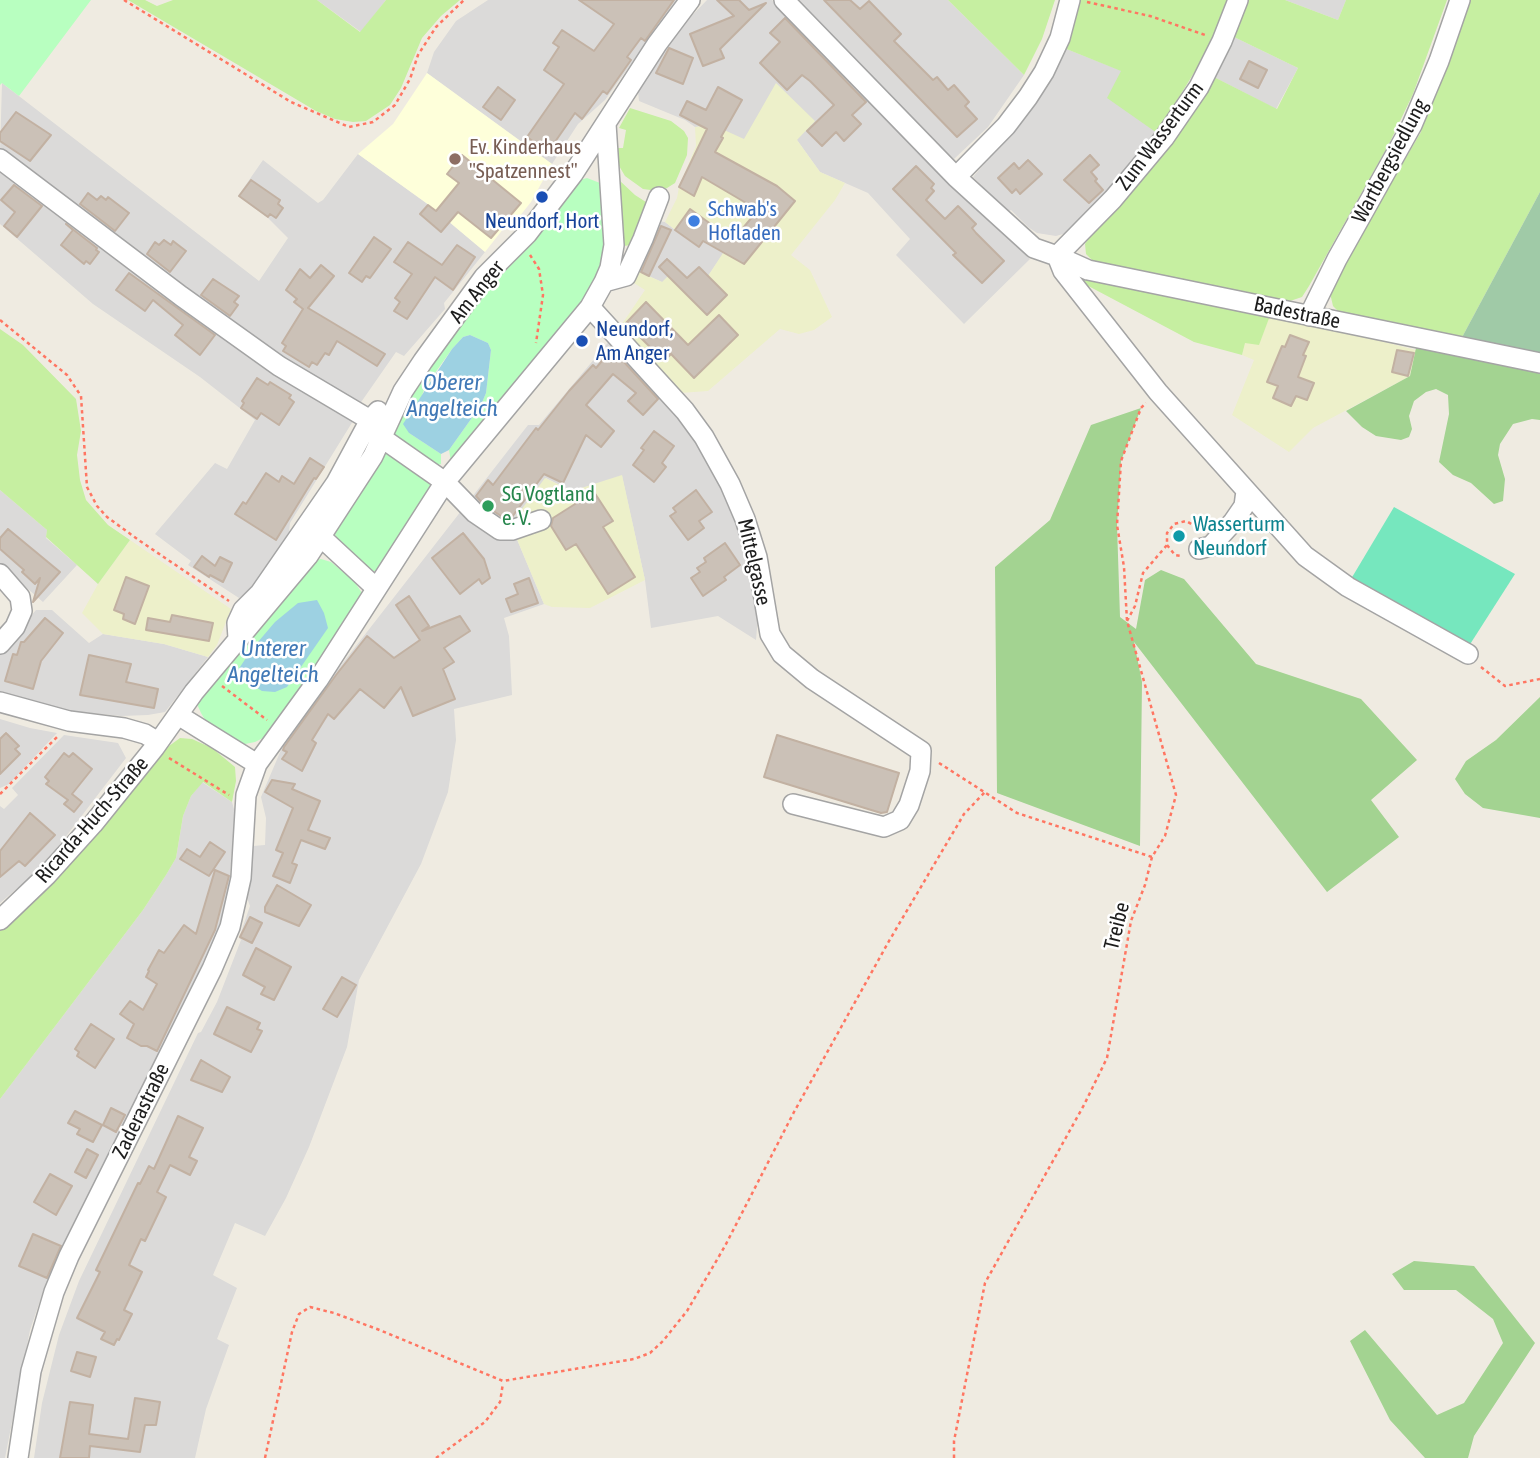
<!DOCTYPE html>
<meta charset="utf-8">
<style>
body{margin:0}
canvas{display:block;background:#efebe1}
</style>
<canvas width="1540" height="1458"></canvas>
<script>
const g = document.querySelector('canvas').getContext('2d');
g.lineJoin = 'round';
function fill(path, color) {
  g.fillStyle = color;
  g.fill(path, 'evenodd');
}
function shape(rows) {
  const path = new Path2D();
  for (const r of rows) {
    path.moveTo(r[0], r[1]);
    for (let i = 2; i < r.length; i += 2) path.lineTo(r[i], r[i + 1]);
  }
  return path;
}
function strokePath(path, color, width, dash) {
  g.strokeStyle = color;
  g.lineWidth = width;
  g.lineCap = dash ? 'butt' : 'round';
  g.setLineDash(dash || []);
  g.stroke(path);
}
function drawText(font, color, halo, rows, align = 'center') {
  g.font = font + ' "Asap Condensed",sans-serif';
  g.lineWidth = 5;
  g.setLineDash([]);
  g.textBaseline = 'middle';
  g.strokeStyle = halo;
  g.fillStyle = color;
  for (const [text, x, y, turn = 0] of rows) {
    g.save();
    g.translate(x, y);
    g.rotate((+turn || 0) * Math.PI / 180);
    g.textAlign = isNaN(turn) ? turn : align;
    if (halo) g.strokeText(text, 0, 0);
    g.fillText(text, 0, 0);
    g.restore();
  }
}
fill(shape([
 [317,0,386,0,361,32],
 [488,0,677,0,605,100,578,124,552,164,427,73,434,52,456,21],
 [707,0,772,0,1030,259,964,324,896,255,910,239,868,193,820,172,797,140,776,84,744,140,713,125,695,127,685,120,639,101,638,91,677,31],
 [798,0,948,0,1024,75,988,127,954,159,808,14],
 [1285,0,1346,0,1338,20],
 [1232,36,1298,68,1276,109,1212,76],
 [1064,48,1122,71,1157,133,1119,180,1070,232,1056,236,1037,233,1028,227,1011,210,1008,212,973,177,1023,118],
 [2,83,259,281,288,238,268,218,238,196,263,160,318,203,323,200,358,154,429,205,485,252,444,303,445,309,404,356,396,352,357,408,232,329,0,152],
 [0,166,350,416,353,421,290,523,289,532,253,587,239,598,188,565,191,561,155,534,215,463,227,469,255,420,200,377,93,304,0,224],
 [657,221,665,222,675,230,704,240,724,253,708,276,662,282,635,270],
 [611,339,701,442,743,525,759,605,756,640,718,616,651,628,645,580,622,476,572,491,546,478,516,537,544,604,504,618,509,636,512,695,454,709,456,740,448,792,421,864,359,980,347,1047,309,1147,286,1198,265,1236,235,1223,213,1275,237,1288,217,1339,229,1345,206,1409,195,1458,34,1458,42,1403,59,1335,79,1281,198,1033,201,1032,217,1002,241,940,239,938,250,906,246,895,253,846,265,845,266,818,261,797,281,750,300,718,528,425,539,425],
 [0,490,47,530,46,538,77,565,43,602,0,565],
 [36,610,52,610,89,643,103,634,164,644,208,657,165,712,148,715,121,716,72,711,20,701,0,694,0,652],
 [0,719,30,728,57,733,9,784,0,788],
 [64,735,118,743,126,758,57,848,28,879,0,903,0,806,4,809,18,795,12,788],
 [202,782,232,802,235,813,229,888,215,942,89,1193,45,1286,30,1330,5,1458,0,1458,0,1099,143,910,166,875,176,858,183,816,191,796]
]), '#dbdad9');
fill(shape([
 [427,73,552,164,531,202,515,222,511,219,485,252,429,205,358,154,393,124]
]), '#feffda');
fill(shape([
 [776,83,815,121,797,140,820,172,845,183,835,200,791,255,810,270,832,317,814,330,799,334,780,329,708,391,680,393,618,330,645,290,634,283,632,279,635,270,662,282,676,268,687,278,699,267,708,276,723,253,704,240,701,244,696,240,694,244,665,222,677,198,679,187,696,146,695,127,713,125,744,139],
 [1271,313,1416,350,1410,376,1313,428,1289,452,1232,415,1254,360,1242,355,1245,342],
 [622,475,645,580,590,608,552,607,544,604,516,537,509,526,545,478,572,491],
 [130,540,231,609,217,645,208,657,164,644,103,634,82,613,98,584]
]), '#edf0ca');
fill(shape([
 [128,0,145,0,157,6,173,0,317,0,360,32,386,0,460,0,441,16,422,38,401,88,390,105,366,121,353,122,335,119,316,111],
 [948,0,1055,0,1042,39,1024,75],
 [1075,0,1230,0,1211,45,1157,133,1107,98,1121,71,1064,48],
 [1245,0,1285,0,1338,20,1346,0,1447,0,1413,94,1389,144,1309,286,1302,297,1290,301,1271,300,1095,263,1086,254,1085,244,1093,231,1212,76,1277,109,1298,68,1232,36],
 [1466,0,1540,0,1540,192,1460,341,1340,313,1333,306,1330,293,1342,266,1421,132,1423,116],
 [630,108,671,121,684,131,688,138,687,155,675,183,667,188,658,191,643,189,625,176,615,159,617,148,623,148,626,130,619,128],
 [619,180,635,195,649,204,632,245,623,246],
 [1082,277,1271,313,1259,345,1245,343,1242,355,1194,342,1077,280],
 [0,329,23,345,76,399,81,431,77,455,80,480,86,500,108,525,130,540,98,584,46,537,47,530,0,490],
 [180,738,192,739,212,748,235,767,236,781,232,802,203,782,191,796,183,816,176,858,166,875,143,910,0,1099,0,929,98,828,169,746]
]), '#c6efa1');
fill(shape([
 [1416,348,1432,348,1540,371,1540,420,1532,419,1513,424,1500,444,1498,455,1505,479,1503,501,1494,504,1471,483,1453,475,1439,462,1449,414,1448,395,1436,389,1426,392,1414,401,1409,416,1412,429,1409,437,1401,440,1376,436,1362,427,1346,411,1410,376],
 [1141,408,1121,461,1117,525,1120,617,1136,629,1145,580,1161,570,1184,579,1256,664,1361,699,1417,760,1371,800,1399,837,1327,892,1134,642,1142,682,1140,846,997,793,995,567,1050,520,1091,425],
 [1540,697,1540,818,1483,808,1465,794,1455,779,1466,761,1496,740],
 [1414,1261,1474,1266,1535,1343,1474,1436,1468,1458,1425,1458,1390,1420,1350,1341,1365,1330,1437,1415,1464,1403,1503,1343,1493,1319,1456,1290,1404,1290,1392,1274]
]), '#a3d391');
fill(shape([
 [1540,192,1540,356,1460,341]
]), '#a0caa7');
fill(shape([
 [0,0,91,0,19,96,2,83,0,85],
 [587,178,600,183,605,194,610,249,598,287,451,462,449,450,481,405,486,393,491,350,488,343,470,335,463,337,452,349,425,387,409,433,441,454,441,464,437,465,393,435,409,390,458,320,580,180],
 [384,451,432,483,379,569,370,573,338,544,335,534,337,524],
 [321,559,331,562,354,581,362,593,360,607,267,736,255,742,245,744,235,741,207,723,201,713,197,704,201,692,314,560]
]), '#b8ffc0');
fill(shape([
 [1394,507,1515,574,1467,649,1348,584]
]), '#76e7be');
fill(shape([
 [470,335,488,343,491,350,486,393,481,405,449,450,441,454,409,433,403,424,452,349,463,337],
 [317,600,324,613,328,628,287,687,275,692,262,691,243,679,238,670,252,649,275,622,298,603]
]), '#9dd1e2');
const building = shape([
 [579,0,674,0,645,41,641,38,627,57,631,60,607,94,603,91,582,119,575,113,548,152,527,137,564,84,544,70,559,47,553,43,562,30,594,51,614,24,579,0],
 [717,0,739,0,749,10,766,3,720,49,724,58,703,66,690,34,734,16,717,0],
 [824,0,850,0,860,9,869,1,901,34,894,41,933,80,937,77,948,90,954,85,969,102,965,106,977,119,957,137,824,0],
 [785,18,866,102,852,115,861,124,844,141,836,132,822,146,807,131,834,105,810,81,802,75,787,90,760,63,780,42,770,33,785,18],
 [669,48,693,58,683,84,656,73,669,48],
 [1249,61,1267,70,1258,88,1240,79,1249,61],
 [498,87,515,100,501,120,483,107,498,87],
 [718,87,742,100,721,137,723,138,715,152,777,186,795,201,744,264,703,241,699,247,675,230,690,209,733,240,758,210,702,177,694,196,679,187,707,129,680,115,687,101,706,110,718,87],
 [16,112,51,135,30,161,0,141,0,133,16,112],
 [462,155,521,203,491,238,458,212,441,232,420,214,428,205,436,211,459,183,447,174,462,155],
 [1090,155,1099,165,1091,172,1097,179,1095,181,1103,190,1089,203,1064,180,1090,155],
 [1028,160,1042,174,1020,194,1016,189,1012,193,998,178,1014,163,1019,169,1028,160],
 [916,166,934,184,931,188,934,191,926,200,945,219,958,206,976,224,972,228,976,233,1004,261,982,283,953,255,956,253,893,189,916,166],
 [251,180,280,200,278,204,283,208,276,218,270,214,268,217,239,196,251,180],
 [14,185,42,206,17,237,4,226,15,212,1,200,14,185],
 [88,193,97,200,101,196,106,200,108,197,129,213,115,231,80,204,88,193],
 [66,224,97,248,96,250,99,252,90,264,86,261,84,264,61,245,73,230,66,224],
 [661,226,671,230,649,276,641,272,661,226],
 [374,237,391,249,370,278,366,276,362,282,349,273,374,237],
 [164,240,171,245,173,241,186,251,170,272,147,254,155,242,159,245,164,240],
 [408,242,442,265,457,245,475,257,453,290,435,277,407,319,394,311,400,302,395,298,412,274,394,262,408,242],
 [667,259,687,278,699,267,727,295,707,315,659,267,667,259],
 [321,265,334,276,308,308,385,354,377,366,337,341,329,355,325,353,317,365,312,362,309,367,283,351,286,346,282,343,303,309,294,302,297,299,286,290,300,269,310,278,321,265],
 [129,273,215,335,200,355,175,335,183,325,153,300,145,311,116,290,129,273],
 [213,279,239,296,234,302,238,305,230,316,201,295,213,279],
 [646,302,688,345,719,315,738,335,694,378,671,354,664,361,626,323,646,302],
 [1290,335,1309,342,1303,355,1306,356,1298,377,1314,383,1307,400,1296,396,1291,406,1273,398,1278,386,1267,382,1282,346,1285,347,1290,335],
 [612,349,658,399,643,415,628,401,636,393,613,374,586,405,614,431,601,447,586,435,563,483,544,474,512,517,504,518,483,504,476,496,488,480,493,485,536,428,538,430,569,391,593,365,596,368,612,349],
 [1397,350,1414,353,1408,376,1392,372,1397,350],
 [257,378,268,385,270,382,291,395,289,398,294,402,279,425,261,413,257,419,241,408,244,403,242,401,257,378],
 [654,431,674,446,662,463,666,467,654,482,633,465,644,450,641,448,654,431],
 [310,458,324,467,316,479,314,478,276,540,235,514,243,502,246,504,266,473,279,482,282,476,294,484,310,458],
 [696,490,712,512,699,521,704,528,688,540,670,516,676,512,673,508,696,490],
 [594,492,613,521,603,527,635,577,608,594,576,544,566,550,551,526,553,518,594,492],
 [8,529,60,572,33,602,40,578,35,584,22,572,24,570,0,549,0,538,8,529],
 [463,533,484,559,490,578,482,584,479,579,460,594,432,558,463,533],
 [725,543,740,565,724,577,726,580,703,596,691,578,700,572,697,568,706,562,704,558,725,543],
 [202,556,215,566,220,557,232,563,223,582,210,575,209,577,194,567,202,556],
 [126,577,149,586,135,624,123,619,124,614,114,610,126,577],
 [529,578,538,603,511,612,506,599,518,594,514,584,529,578],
 [409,596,429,626,422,631,460,616,470,631,444,648,454,662,443,669,455,699,413,716,401,687,384,708,360,689,334,719,328,714,312,740,316,743,302,771,282,759,287,752,283,750,284,747,336,675,367,636,394,658,420,640,396,605,409,596],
 [172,615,213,623,209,641,146,630,148,618,170,622,172,615],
 [45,618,63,633,41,661,33,689,5,681,13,654,17,655,21,642,24,642,45,618],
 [89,655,131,664,126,682,158,689,154,708,80,695,89,655],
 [6,733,19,746,15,749,20,754,0,774,0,739,6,733],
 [777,735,899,773,887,812,881,813,764,777,777,735],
 [64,753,69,757,73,753,92,769,72,794,82,802,74,812,64,804,68,800,46,784,49,781,45,777,64,753],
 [272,780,295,784,292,789,320,801,308,830,330,838,325,849,301,840,292,863,297,865,290,883,273,876,283,853,276,850,293,808,265,792,272,780],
 [30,813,55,835,25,866,19,861,0,877,0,851,30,813],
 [210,842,225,852,209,876,180,859,187,849,200,857,210,842],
 [215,870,229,876,215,930,157,1051,147,1046,141,1046,127,1038,134,1024,120,1014,130,1001,143,1010,157,984,146,977,149,971,148,970,159,950,164,953,184,925,196,934,215,870],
 [277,885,311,905,299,926,265,912,265,907,277,885],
 [250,917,262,923,252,943,240,937,250,917],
 [256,948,291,967,274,1000,261,994,265,987,243,975,256,948],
 [342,977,356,985,337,1017,323,1009,342,977],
 [227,1007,260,1023,257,1029,262,1031,251,1052,214,1034,227,1007],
 [91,1024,114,1039,95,1068,77,1056,79,1052,75,1049,91,1024],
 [201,1060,230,1077,222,1092,191,1080,201,1060],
 [111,1108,125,1115,116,1132,103,1125,111,1108],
 [75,1111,102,1125,93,1142,77,1134,80,1129,68,1123,75,1111],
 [178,1116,203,1128,189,1157,197,1161,190,1175,170,1165,157,1192,166,1197,145,1241,141,1239,129,1265,142,1272,124,1310,132,1314,119,1340,117,1339,114,1345,101,1339,105,1332,77,1318,100,1272,96,1270,138,1183,140,1184,149,1166,154,1169,178,1116],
 [87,1149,98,1155,86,1178,75,1172,87,1149],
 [50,1174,72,1186,56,1215,34,1202,50,1174],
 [33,1234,61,1246,47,1278,19,1266,33,1234],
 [77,1352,96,1357,90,1377,71,1371,77,1352],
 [135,1398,160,1402,156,1425,145,1425,140,1452,90,1446,89,1458,60,1458,70,1402,93,1405,89,1434,128,1439,135,1398]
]);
fill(building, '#cbc1b7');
strokePath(building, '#c2b1a2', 2);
const minor = shape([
 [784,0,956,177,1034,248,1057,256,1113,199,1164,138,1199,87,1222,41,1238,0],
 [0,159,181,296,279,366,370,420],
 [956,177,1006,126,1028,97,1044,72,1060,38,1070,0],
 [604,282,626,276,643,239,659,197],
 [590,307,685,411,704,437,730,484,745,519,757,557,770,634,782,654,812,679,921,751,920,771,909,805,900,820,884,827,793,804],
 [1309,316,1337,259,1412,125,1439,61,1460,0],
 [382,438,445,482,475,513,500,530,512,530,541,520],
 [321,537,376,588],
 [1199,549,1211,546,1233,522,1244,506,1246,491],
 [0,574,20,597,22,611,15,627,0,644],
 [238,638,237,623,243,610,260,593,336,483,370,420,378,411],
 [1468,654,1348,587,1305,556,1158,392,1063,271,1057,256,1088,270,1540,363],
 [0,702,69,721,124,728,145,734,158,742],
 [178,715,257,764],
 [0,920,47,875,93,824,155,747,194,692,308,556,373,456,403,391,423,361,484,277,527,234,573,174,657,44,690,0],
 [18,1458,31,1371,54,1292,69,1256,212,969,230,927,241,878,246,795,257,764,318,680,445,482,590,307,604,282,610,268,614,245,606,124]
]);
strokePath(minor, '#a4a4a4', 22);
strokePath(shape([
 [124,0,291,102,349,127,373,122,395,105,410,79,418,55,436,27,464,0],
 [1087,2,1150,16,1205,35],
 [530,255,539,269,543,295,536,343],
 [0,320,67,375,81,396,87,487,97,506,107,517,140,541,229,601],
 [1167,545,1175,555,1182,556],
 [1127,621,1135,606,1143,573,1167,545,1167,533,1174,524,1186,521,1197,527,1199,531],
 [1481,667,1505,686,1540,679],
 [222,686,267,720],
 [169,758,229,795],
 [939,763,1017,813,1152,857],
 [0,794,59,735],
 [265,1458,292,1332,299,1314,310,1307,334,1313,377,1329,503,1381,634,1359,650,1353,663,1341,687,1311,725,1246,794,1112,889,941,964,814,985,792],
 [436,1458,485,1422,500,1402,503,1383],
 [954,1458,954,1441,985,1283,1084,1105,1107,1058,1131,921,1145,885,1152,857,1165,836,1176,795,1127,621,1124,567,1117,525,1121,461,1141,408,1146,403]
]), '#ff7662', 2.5, [3.5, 3.5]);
strokePath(minor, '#fff', 19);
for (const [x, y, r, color] of [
 [455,159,7,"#8d6e63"],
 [542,197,7,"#1a4fb4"],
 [694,221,7,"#3f7fe0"],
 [582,341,7,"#1a4fb4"],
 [488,506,7,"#2e9e5b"],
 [1179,536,7,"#0f9aa8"]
]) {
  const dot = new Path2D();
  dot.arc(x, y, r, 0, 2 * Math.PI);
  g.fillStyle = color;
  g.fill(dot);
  strokePath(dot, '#fff', 2.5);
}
drawText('21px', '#1d1d1d', '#fff', [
 ["Zum Wasserturm",1160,136,-53],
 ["Wartbergsiedlung",1390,161,-62],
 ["Am Anger",477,292,-51],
 ["Badestraße",1297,313,12],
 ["Mittelgasse",754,562,77],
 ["Ricarda-Huch-Straße",92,820,-49],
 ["Treibe",1117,926,-76],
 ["Zaderastraße",141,1111,-64]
]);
drawText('21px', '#785e54', '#fff', [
 ["Ev. Kinderhaus",469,147],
 ["\"Spatzennest\"",469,171]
], 'left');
drawText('21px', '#366cbe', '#fff', [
 ["Schwab's",708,209],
 ["Hofladen",708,233]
], 'left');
drawText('21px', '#164399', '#fff', [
 ["Neundorf, Hort",542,221],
 ["Neundorf,",596,329,"left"],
 ["Am Anger",596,353,"left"]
]);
drawText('21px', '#27864d', '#fff', [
 ["SG Vogtland",502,494],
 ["e. V.",502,518]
], 'left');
drawText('21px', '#0d838f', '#fff', [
 ["Wasserturm",1193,524],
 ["Neundorf",1193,548]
], 'left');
drawText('italic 23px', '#4078b6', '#fff', [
 ["Oberer",452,383],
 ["Angelteich",452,409],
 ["Unterer",273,649],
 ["Angelteich",273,675]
]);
</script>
